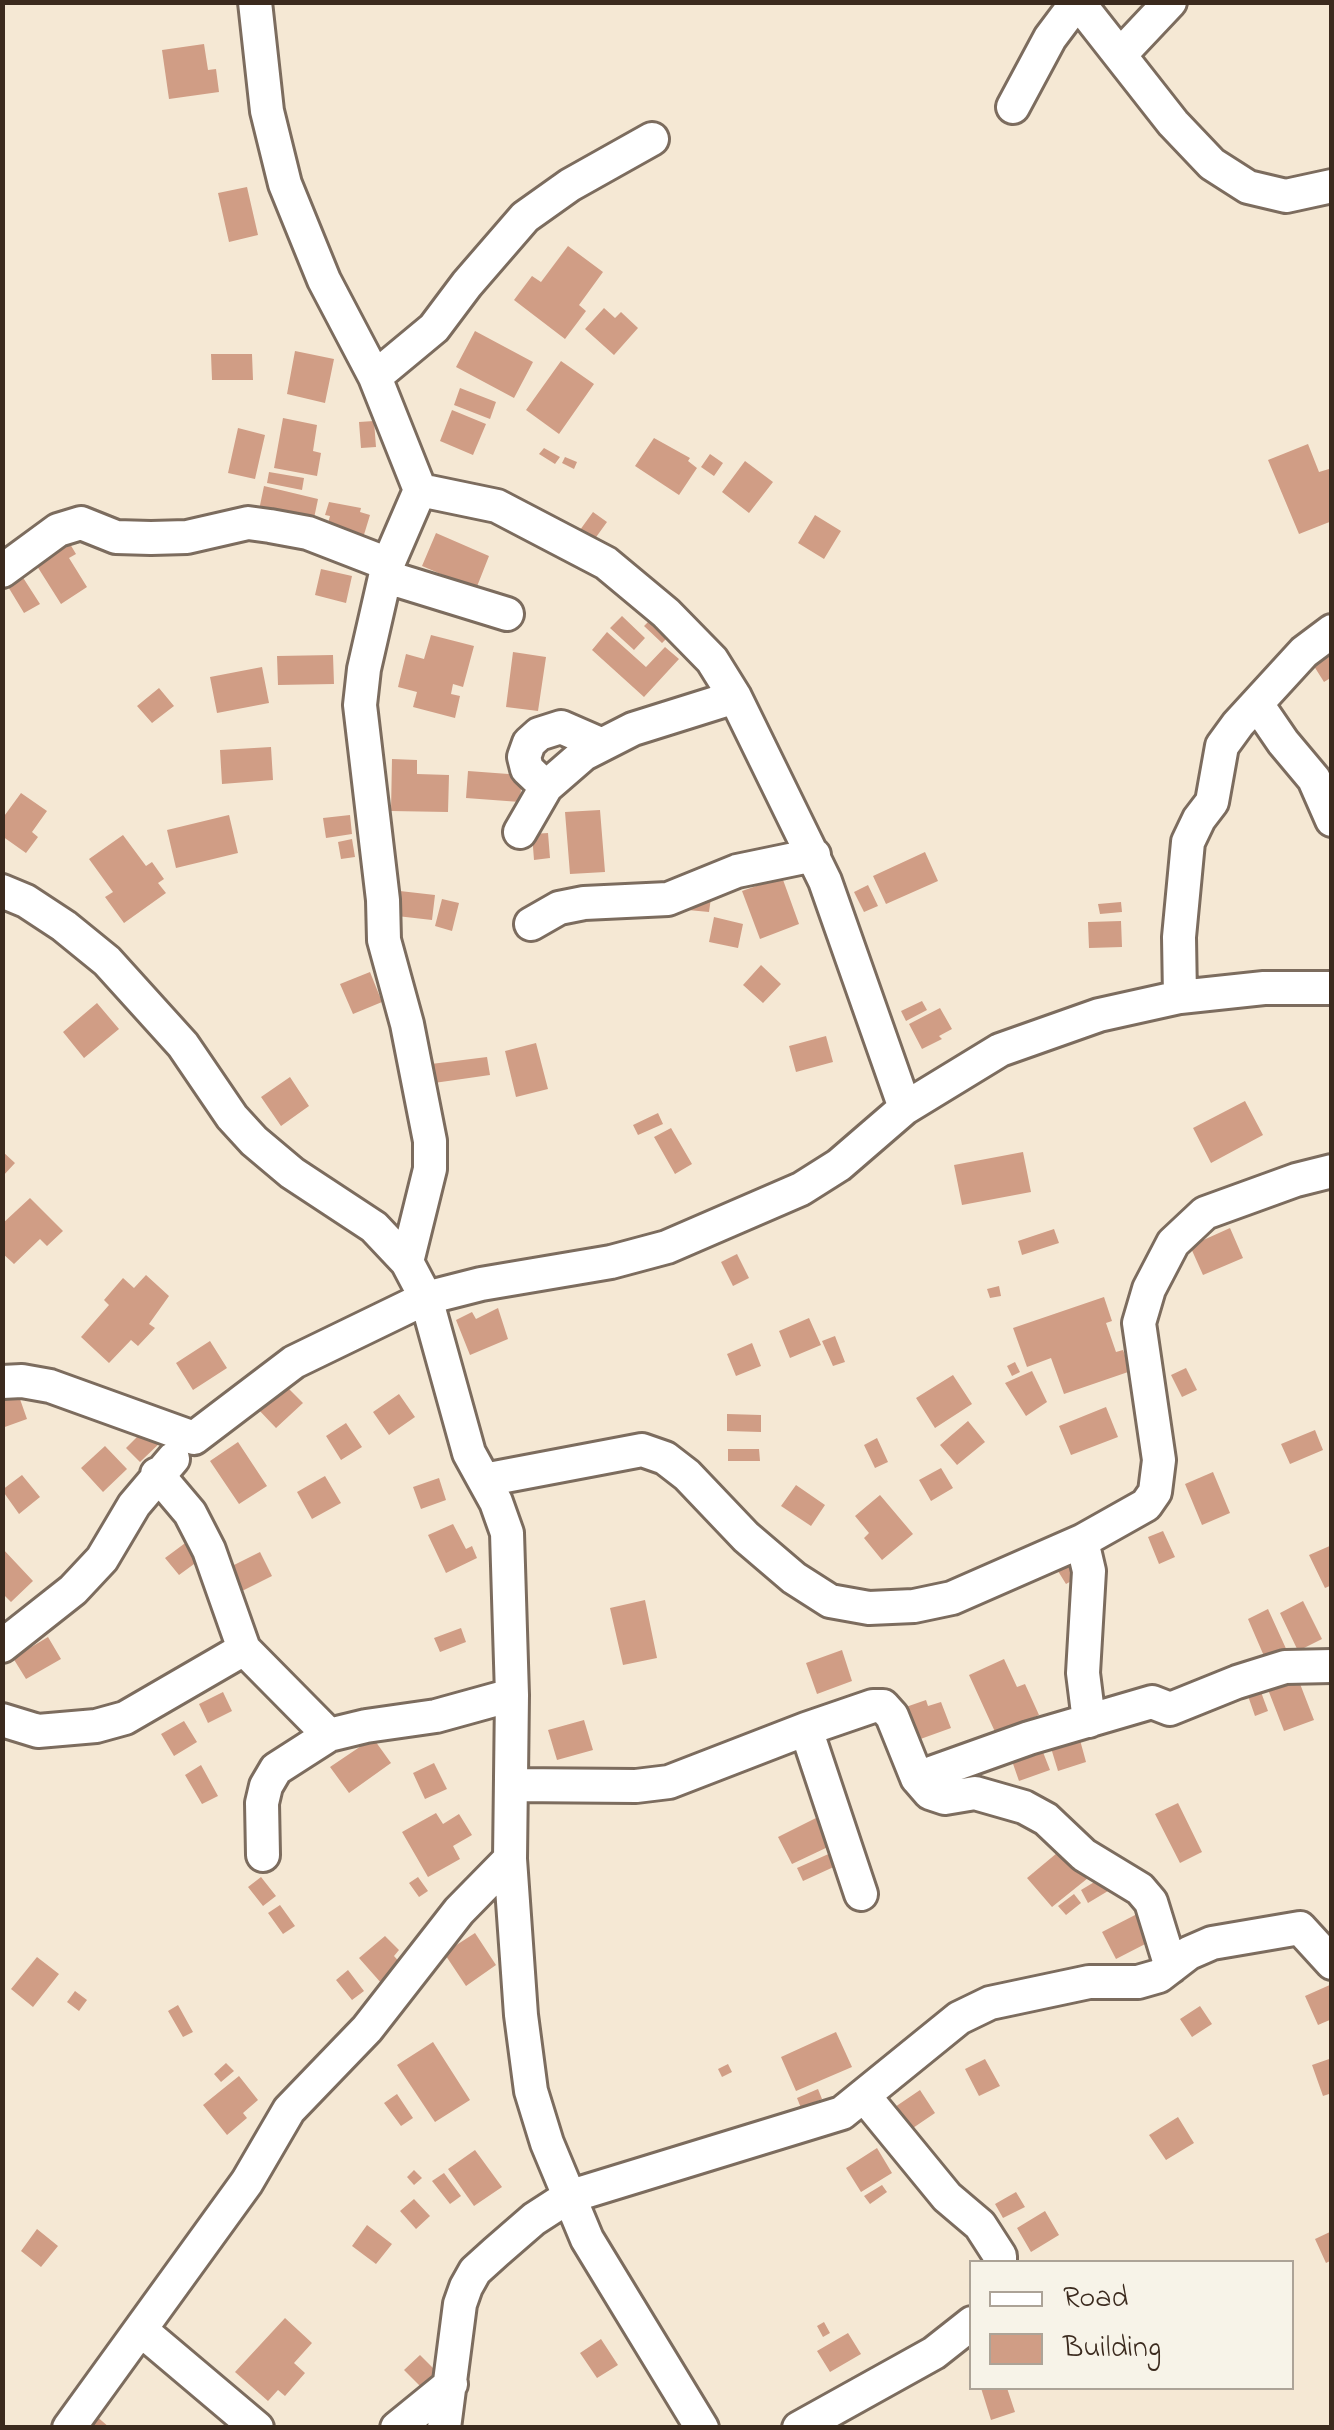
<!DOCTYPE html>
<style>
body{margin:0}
#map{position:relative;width:1334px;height:2430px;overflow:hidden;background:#f5e8d4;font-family:"Indie Flower",sans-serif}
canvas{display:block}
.frame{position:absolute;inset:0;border:5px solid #3b2a1e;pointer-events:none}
.legend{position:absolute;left:969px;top:2260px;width:325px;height:130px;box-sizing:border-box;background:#f7f3e8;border:2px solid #aca397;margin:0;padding:12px 18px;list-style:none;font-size:30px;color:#3b2a1e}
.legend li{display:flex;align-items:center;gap:20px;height:50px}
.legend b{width:50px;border:2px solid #aca397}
</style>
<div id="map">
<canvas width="1334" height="2430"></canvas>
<div class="frame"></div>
<ul class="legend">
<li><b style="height:12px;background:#fff"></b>Road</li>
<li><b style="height:28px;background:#d09d85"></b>Building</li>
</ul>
</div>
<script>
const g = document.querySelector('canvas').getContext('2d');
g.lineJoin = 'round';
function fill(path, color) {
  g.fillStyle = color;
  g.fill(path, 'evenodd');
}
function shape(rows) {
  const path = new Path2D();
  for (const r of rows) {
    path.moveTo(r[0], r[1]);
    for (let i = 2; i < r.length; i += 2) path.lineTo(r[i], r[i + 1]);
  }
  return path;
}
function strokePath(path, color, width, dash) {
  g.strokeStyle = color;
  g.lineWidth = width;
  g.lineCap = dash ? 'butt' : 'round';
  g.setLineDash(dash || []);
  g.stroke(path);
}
fill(shape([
 [204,44,208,70,216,69,219,92,169,99,162,50],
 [247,187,258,235,229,242,218,193],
 [568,246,603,272,579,305,586,311,565,339,514,300,532,276,541,282],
 [604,308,615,318,621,312,638,328,614,355,585,329],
 [475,331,533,362,514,398,456,367],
 [295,351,334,359,325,403,287,394],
 [211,354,252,354,253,380,212,380],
 [561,361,594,384,559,434,526,410],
 [460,388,496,402,490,419,454,405],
 [452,410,486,424,473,455,440,441],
 [283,418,317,425,313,451,321,453,317,476,274,468],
 [374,421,376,447,361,448,359,422],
 [238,428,265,435,255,479,228,473],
 [654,438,690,458,688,461,697,468,679,495,635,466],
 [1308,444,1319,472,1329,469,1332,475,1332,521,1299,534,1268,460],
 [544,448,560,457,555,464,539,454],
 [710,454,723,463,714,476,701,467],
 [565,457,577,462,574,469,562,463],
 [745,461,773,482,749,513,722,492],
 [269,472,304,478,302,490,267,483],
 [264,486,318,499,313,523,259,510],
 [329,502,361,508,360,512,370,515,363,538,327,527,330,516,325,515],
 [593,512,607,522,594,540,580,530],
 [815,515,841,531,824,559,798,543],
 [436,533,489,556,476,589,422,566],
 [64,534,76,554,69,558,87,587,61,604,30,555],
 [321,569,352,576,346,603,315,595],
 [22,576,40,604,24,613,7,585],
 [622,616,645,638,634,650,610,628],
 [653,617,671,634,662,643,644,626],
 [607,632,646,667,665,647,679,659,644,697,592,650],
 [431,635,474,646,463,687,453,684,451,694,460,696,455,718,413,707,417,692,398,687,406,654,424,659],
 [1332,640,1332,677,1324,682,1307,655],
 [513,652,546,657,538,711,506,707],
 [333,655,334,684,278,685,277,656],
 [262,667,269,703,217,713,210,677],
 [159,688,174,706,152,723,137,706],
 [271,747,273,780,222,784,220,750],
 [392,759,417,760,417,774,449,775,448,812,391,811],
 [468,771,522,775,520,802,466,798],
 [21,793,47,811,32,832,38,837,26,853,2,836,2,819],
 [600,810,605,872,570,874,565,812],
 [229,815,238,853,176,868,167,830],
 [350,815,352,834,326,838,323,818],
 [548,833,550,858,534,860,532,834],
 [123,835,146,866,152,862,164,879,158,883,166,893,124,923,105,897,113,892,89,859],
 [352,839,355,857,341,859,338,842],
 [925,852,938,881,886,904,873,876],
 [782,877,799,924,760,939,742,891],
 [868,885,878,906,864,912,854,892],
 [391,890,435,895,432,920,388,915],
 [690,896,711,898,709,912,688,910],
 [442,899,459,903,452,931,435,926],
 [1121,902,1122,912,1100,914,1098,904],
 [714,917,743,924,738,948,709,942],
 [1121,921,1122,947,1089,948,1088,922],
 [761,965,781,984,763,1003,743,985],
 [370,972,382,1002,353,1014,340,984],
 [922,1001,927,1010,906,1021,901,1011],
 [97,1003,119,1029,84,1058,63,1032],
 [940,1008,952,1029,939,1036,942,1039,922,1049,909,1024],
 [826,1036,833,1062,796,1072,789,1046],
 [536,1043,548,1089,516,1097,505,1051],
 [487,1057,490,1075,434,1083,431,1064],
 [290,1077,309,1106,281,1126,261,1097],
 [1245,1101,1263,1135,1211,1163,1193,1128],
 [658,1113,663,1124,638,1135,633,1125],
 [671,1128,692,1164,675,1174,654,1137],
 [2,1151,15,1163,2,1177],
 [1023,1152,1031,1192,962,1205,954,1165],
 [30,1198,63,1231,47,1246,40,1239,14,1264,2,1253,2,1224],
 [1230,1228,1243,1258,1203,1275,1190,1246],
 [1054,1229,1059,1243,1022,1255,1018,1241],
 [737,1254,749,1278,733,1286,721,1262],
 [146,1275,169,1296,149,1324,155,1328,138,1346,131,1340,109,1363,81,1337,109,1305,104,1300,123,1278,134,1288],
 [999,1286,1001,1296,990,1298,987,1289],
 [1104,1297,1112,1321,1106,1323,1116,1352,1123,1350,1131,1371,1064,1394,1051,1358,1027,1367,1013,1328],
 [498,1308,508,1339,470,1355,456,1320,472,1312,476,1319],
 [809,1318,821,1345,790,1358,779,1331],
 [835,1336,845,1362,833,1366,822,1341],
 [210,1341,227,1368,193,1390,176,1363],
 [752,1343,761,1366,736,1376,727,1354],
 [1015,1362,1020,1372,1012,1376,1007,1366],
 [1186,1368,1197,1390,1182,1397,1171,1375],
 [1032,1371,1047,1402,1026,1416,1005,1383],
 [953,1375,972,1404,935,1428,916,1398],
 [284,1384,303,1403,276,1428,257,1408],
 [15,1385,27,1419,2,1428,2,1389],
 [399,1394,415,1417,389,1435,373,1412],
 [1106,1407,1118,1437,1071,1455,1059,1426],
 [727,1414,761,1415,761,1432,727,1431],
 [968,1421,985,1442,957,1465,940,1445],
 [346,1423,362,1447,341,1460,326,1436],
 [149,1425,163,1440,140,1462,126,1448],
 [1315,1430,1323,1450,1290,1464,1281,1444],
 [877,1438,888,1462,875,1468,864,1445],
 [238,1442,267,1486,239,1504,210,1461],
 [105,1446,127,1469,103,1492,81,1468],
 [728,1449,759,1449,760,1461,728,1461],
 [941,1468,953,1488,931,1501,919,1480],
 [1213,1472,1230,1513,1202,1525,1185,1484],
 [22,1475,40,1497,19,1514,2,1490],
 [325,1476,341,1503,312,1519,297,1492],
 [439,1478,446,1500,421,1509,413,1487],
 [796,1485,825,1505,811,1526,781,1506],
 [880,1495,913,1534,882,1560,864,1538,869,1533,855,1516],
 [453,1524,466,1549,472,1546,477,1558,446,1573,428,1535],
 [1163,1531,1175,1557,1159,1564,1148,1537],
 [192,1538,205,1556,179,1575,165,1558],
 [1332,1545,1332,1585,1325,1588,1309,1555],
 [2,1548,33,1581,11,1602,2,1593],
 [260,1552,272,1576,242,1591,230,1567],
 [1070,1554,1082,1575,1066,1584,1053,1563],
 [645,1600,657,1658,623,1665,610,1608],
 [1303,1601,1322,1639,1298,1651,1280,1613],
 [1268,1609,1288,1653,1267,1663,1248,1619],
 [461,1628,466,1642,440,1652,434,1638],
 [48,1637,61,1659,26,1679,13,1658],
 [842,1650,852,1681,817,1694,806,1663],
 [1004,1659,1017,1687,1025,1684,1039,1715,996,1734,969,1675],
 [1297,1676,1314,1720,1284,1731,1267,1687],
 [223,1692,232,1711,208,1723,199,1704],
 [1261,1692,1268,1711,1255,1716,1248,1696],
 [926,1700,928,1706,941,1702,951,1728,915,1741,903,1708],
 [584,1720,593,1750,557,1760,548,1730],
 [184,1721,197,1742,174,1756,161,1734],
 [373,1738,391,1763,349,1793,330,1767],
 [1080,1740,1086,1762,1058,1771,1051,1748],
 [1041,1747,1050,1770,1019,1781,1011,1758],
 [434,1763,447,1789,425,1799,413,1773],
 [201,1765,218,1796,202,1804,185,1775],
 [1178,1803,1202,1852,1180,1863,1155,1814],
 [436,1813,443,1824,459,1814,472,1835,453,1846,460,1859,428,1877,402,1832],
 [816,1818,830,1846,792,1864,778,1837],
 [1063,1848,1088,1878,1052,1907,1027,1878],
 [833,1852,838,1865,803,1881,797,1868],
 [1106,1875,1113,1888,1088,1903,1081,1890],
 [261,1877,276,1896,263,1906,248,1887],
 [418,1877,428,1891,419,1897,409,1883],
 [1074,1894,1081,1903,1066,1915,1058,1906],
 [280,1905,295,1926,283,1934,268,1913],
 [1137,1914,1151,1941,1116,1959,1102,1932],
 [475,1933,496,1965,466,1986,444,1953],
 [385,1936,399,1950,394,1956,403,1966,382,1984,359,1958],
 [37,1957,59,1974,33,2007,11,1989],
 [348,1970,364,1991,352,2000,336,1980],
 [1332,1984,1332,2019,1318,2025,1305,1996],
 [75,1991,87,2000,79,2011,67,2002],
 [178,2005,193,2032,183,2037,168,2011],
 [1200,2006,1212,2024,1192,2037,1180,2019],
 [836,2032,852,2067,796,2091,781,2057],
 [433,2042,470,2100,435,2122,397,2065],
 [1332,2058,1332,2093,1323,2096,1312,2065],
 [985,2059,1000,2086,979,2096,965,2069],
 [226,2063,234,2071,221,2082,214,2074],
 [728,2064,732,2072,722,2077,718,2069],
 [239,2076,258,2100,243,2113,247,2118,227,2135,203,2105],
 [818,2089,822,2099,801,2108,797,2098],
 [920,2090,935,2113,910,2130,895,2107],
 [397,2094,413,2118,401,2126,384,2103],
 [1178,2117,1194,2143,1166,2160,1149,2135],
 [877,2148,892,2173,861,2192,846,2168],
 [475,2150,502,2187,474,2206,448,2169],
 [414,2170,422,2178,414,2185,407,2177],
 [444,2173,461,2196,450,2204,432,2181],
 [882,2185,887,2192,870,2204,864,2196],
 [1016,2192,1025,2207,1003,2218,995,2204],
 [414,2199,430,2216,416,2229,400,2211],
 [1045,2211,1059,2235,1031,2252,1017,2228],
 [367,2225,392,2244,376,2264,352,2246],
 [37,2229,58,2246,41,2267,21,2251],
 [1332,2231,1332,2260,1326,2263,1315,2239],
 [285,2318,312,2343,294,2363,305,2373,285,2396,278,2390,268,2401,235,2372],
 [824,2322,830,2333,823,2337,817,2326],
 [848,2333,861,2354,830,2372,817,2351],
 [601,2339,618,2365,597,2378,580,2353],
 [420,2355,437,2372,421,2387,404,2370],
 [981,2388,1007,2388,1015,2412,991,2420],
 [94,2414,110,2428,83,2428]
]), '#d09d85');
const minor = shape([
 [255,2,267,111,285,184,324,280,375,377,420,490,388,564,364,669,360,705,383,900,384,940,407,1024,430,1141,430,1169,407,1262],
 [1078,2,1173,123,1212,164,1248,187,1286,196,1332,186],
 [1120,55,1170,2],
 [1013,107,1050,38,1077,2],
 [375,377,434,328,467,284,525,217,570,185,652,139],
 [420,490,497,506,606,563,666,613,712,660,735,697,825,881,905,1108],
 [2,571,58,530,81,523,116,537,151,538,187,537,248,523,270,526,308,533,388,564],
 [387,577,507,614],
 [1257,704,1283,742,1314,779,1332,820],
 [546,787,527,769,524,757,529,743,539,734,561,727,600,744],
 [520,832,546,787,584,754,633,729,735,697],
 [2,891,26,901,64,926,107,961,183,1045,232,1117,254,1141,292,1173,374,1227,407,1262,426,1298,469,1453,496,1502,507,1533,512,1695,510,1859,521,2015,531,2091,547,2143,587,2239,702,2428],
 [531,924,559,908,584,903,668,899,737,871,814,855],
 [1180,997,1179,937,1188,842,1199,819,1212,802,1222,746,1238,724,1304,652,1332,631],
 [2,1382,22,1381,50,1386,194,1438,294,1362,426,1298,481,1284,611,1262,667,1247,801,1189,839,1165,905,1108,1000,1050,1099,1015,1180,997,1264,988,1332,988],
 [157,1474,190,1513,209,1550,244,1649,329,1735],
 [484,1480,642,1450,665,1458,687,1475,746,1537,794,1578,830,1601,869,1608,914,1606,952,1598,1082,1541,1146,1505,1155,1492,1159,1460,1139,1323,1149,1289,1173,1243,1205,1213,1296,1180,1332,1171],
 [1082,1541,1089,1571,1083,1673,1089,1721],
 [2,1646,73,1590,102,1559,134,1505,173,1459],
 [2,1720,38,1731,96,1726,125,1718,244,1649],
 [806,1729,861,1894],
 [917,1778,1029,1738,1152,1702,1170,1709,1237,1682,1285,1667,1332,1666],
 [512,1785,636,1786,669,1782,806,1729,873,1706,883,1706,892,1716,917,1778,930,1793,945,1798,975,1793,1024,1807,1046,1819,1084,1855,1140,1889,1151,1902,1171,1967],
 [263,1855,262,1803,266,1786,276,1769,329,1735,366,1726,436,1716,512,1695],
 [865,2097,947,2197,980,2225,1000,2256,1000,2262],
 [141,2330,257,2428],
 [69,2428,247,2182,289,2110,367,2029,459,1911,510,1859],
 [397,2428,451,2384],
 [444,2428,460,2304,466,2287,475,2271,496,2252,534,2219,568,2197,842,2113,959,2018,990,2003,1089,1982,1138,1982,1159,1976,1189,1953,1212,1943,1300,1928,1332,1963],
 [799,2428,934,2353,972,2323]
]);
strokePath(minor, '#7c6c5e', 38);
strokePath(minor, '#fff', 32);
</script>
